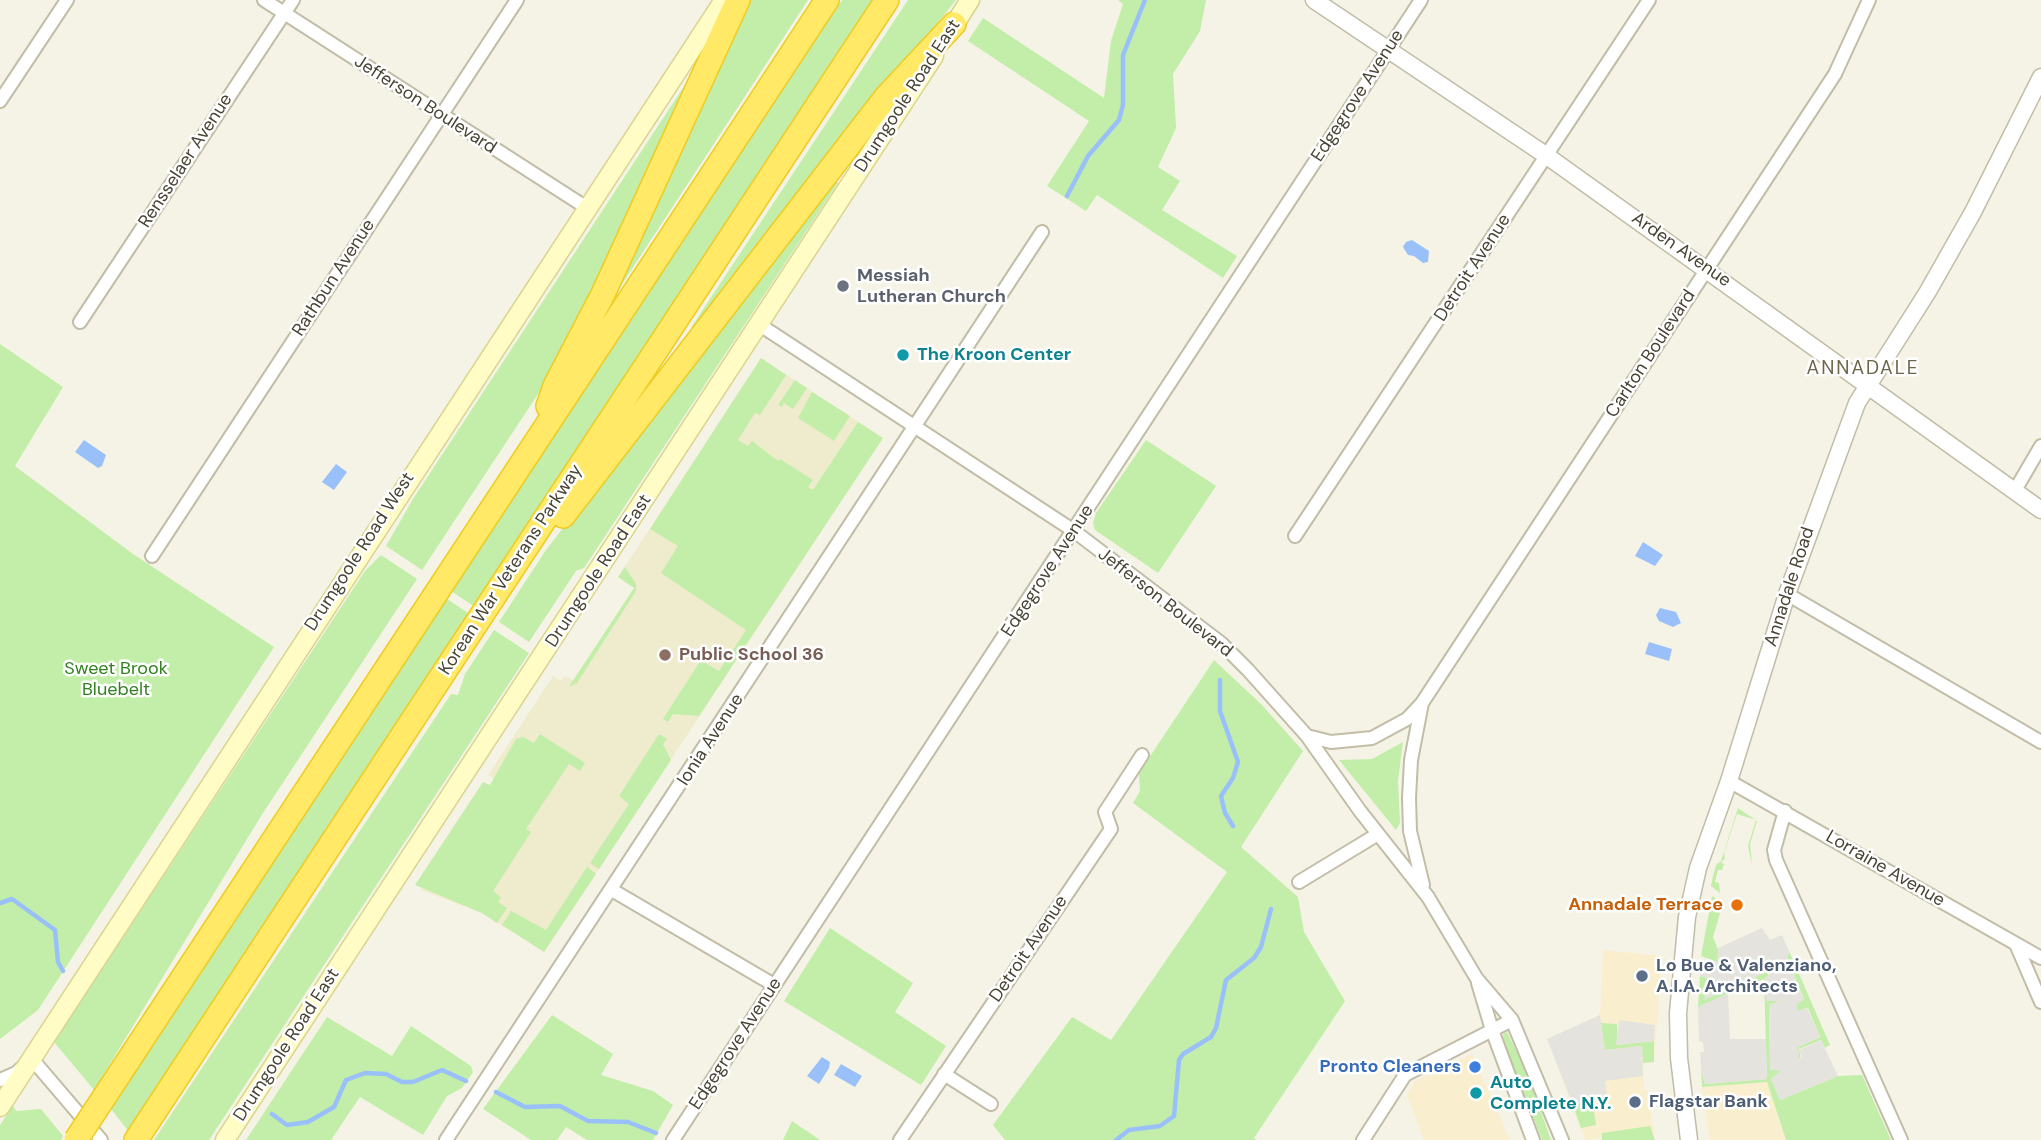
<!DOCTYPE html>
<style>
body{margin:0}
canvas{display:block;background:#f5f3e5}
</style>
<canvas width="2041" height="1140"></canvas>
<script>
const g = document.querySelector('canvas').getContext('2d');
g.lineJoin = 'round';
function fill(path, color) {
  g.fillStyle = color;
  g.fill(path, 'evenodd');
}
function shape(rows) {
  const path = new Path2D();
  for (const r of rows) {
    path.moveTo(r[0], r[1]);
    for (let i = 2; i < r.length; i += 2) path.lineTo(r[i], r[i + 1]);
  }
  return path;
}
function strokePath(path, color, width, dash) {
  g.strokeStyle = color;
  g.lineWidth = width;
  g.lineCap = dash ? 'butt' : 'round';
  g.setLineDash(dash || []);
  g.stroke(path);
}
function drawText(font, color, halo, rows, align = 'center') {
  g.font = font + ' "DM Sans",sans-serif';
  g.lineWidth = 5;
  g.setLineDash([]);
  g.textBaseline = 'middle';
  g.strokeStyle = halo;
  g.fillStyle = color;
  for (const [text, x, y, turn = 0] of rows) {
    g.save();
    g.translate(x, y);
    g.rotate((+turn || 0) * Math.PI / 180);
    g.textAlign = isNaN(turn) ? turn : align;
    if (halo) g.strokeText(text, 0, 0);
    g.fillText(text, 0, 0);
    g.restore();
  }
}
fill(shape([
 [1603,950,1662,956,1654,1062,1643,1063,1644,1090,1647,1090,1654,1134,1585,1140,1547,1039,1600,1015],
 [1472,1054,1510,1140,1424,1140,1407,1095,1415,1081],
 [1767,1082,1786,1140,1710,1140,1702,1087]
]), '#f9efce');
fill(shape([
 [761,358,883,438,544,952,482,913,421,890,494,779,488,775,553,676,561,681,565,676,573,680,634,588,618,577]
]), '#efeccd');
fill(shape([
 [746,0,808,0,611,301],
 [842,0,875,0,475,607,451,591],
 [908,0,956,0,690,333,692,326],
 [1118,0,1206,0,1200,31,1173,74,1176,128,1158,167,1180,181,1162,210,1237,256,1223,278,1097,195,1086,211,1047,186,1089,121,968,41,983,18,1104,98,1111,41,1123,4],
 [700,62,567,350,422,570,386,546,413,499],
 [834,177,838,183,584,568,576,571,529,642,499,622,546,550],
 [0,344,63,387,15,466,133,554,274,647,38,1010,0,1039],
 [761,358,786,375,760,415,755,413,738,440,748,446,752,441,778,461,780,459,813,480,808,487,813,490,858,422,883,438,699,716,673,714,668,722,663,719,701,660,719,671,746,630,661,573,678,546,650,529],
 [795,380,807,388,793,409,784,403,782,407,778,405],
 [812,392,850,416,834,441,798,418],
 [1146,440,1216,486,1158,573,1095,530,1093,523,1096,513],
 [381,555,417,579,261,816,94,1090,54,1042,365,571],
 [625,567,636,584,636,591,577,683,569,687,634,588,618,577],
 [447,599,471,615,129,1132,111,1109],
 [494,630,529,653,209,1140,154,1140,451,694,458,695,465,674],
 [1214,660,1262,705,1303,751,1241,847,1298,897,1304,932,1345,1001,1254,1138,1257,1140,1005,1140,993,1125,1072,1017,1111,1040,1227,872,1133,803,1140,791,1139,773],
 [540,734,585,763,580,771,569,764,526,829,531,832,493,891,501,897,498,902,507,908,497,923,482,913,415,885,483,782,490,785,516,739,523,737,534,743],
 [659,734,667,739,663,744,671,760,599,869,590,863,629,804,619,796],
 [1403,742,1398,781,1400,823,1396,830,1339,760,1372,759],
 [1738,808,1757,821,1750,844,1752,865,1748,846,1756,820,1737,814,1724,853,1725,859,1721,862,1724,864,1722,870,1718,870,1715,882,1719,883,1720,893,1711,886,1713,876,1716,865,1721,861],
 [587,867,596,874,544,952,502,925,511,911,546,930],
 [1712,896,1723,903,1713,937,1719,952,1717,962,1701,956],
 [830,928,913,983,895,1012,946,1046,921,1085,784,1001],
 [1789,951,1830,1045,1825,1048,1821,1040,1799,1049,1801,1060,1798,1058,1798,1047,1820,1037,1808,1008,1797,1011,1797,1004,1804,999,1787,959],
 [1763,963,1780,1001,1769,1005,1770,1069,1781,1071,1771,1079,1780,1100,1838,1076,1862,1075,1891,1140,1786,1140,1767,1082,1702,1087,1701,1070,1705,1084,1767,1079,1764,979,1698,1007,1700,976,1708,978,1705,999,1761,974,1758,965],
 [552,1015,613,1054,601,1075,653,1091,673,1105,653,1140,587,1140,566,1127,557,1140,531,1140,483,1109],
 [327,1017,392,1056,411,1026,471,1066,473,1072,462,1088,447,1096,423,1135,360,1097,331,1140,246,1140],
 [1601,1023,1617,1024,1617,1045,1654,1041,1654,1062,1643,1063,1642,1046,1605,1050],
 [1507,1032,1528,1075,1551,1140,1542,1140,1504,1041,1503,1034],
 [1592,1098,1596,1125,1581,1128,1573,1105],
 [13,1106,16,1111,41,1109,63,1136,61,1140,0,1140,0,1125],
 [792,1121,820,1140,783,1140],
 [1650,1126,1655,1140,1602,1140,1602,1133]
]), '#c2eea9');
fill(shape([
 [1762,928,1770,940,1782,935,1789,951,1787,960,1804,1000,1797,1004,1797,1011,1807,1008,1820,1037,1798,1047,1799,1060,1802,1058,1799,1050,1821,1040,1838,1076,1780,1100,1771,1079,1781,1071,1770,1070,1769,1005,1780,1001,1766,1001,1765,977,1769,975,1764,964,1758,965,1762,974,1704,1000,1708,978,1700,976,1702,959,1717,962,1718,948],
 [1728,993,1730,1039,1766,1039,1767,1079,1705,1084,1701,1070,1700,1052,1704,1052,1703,1042,1699,1041,1698,1007],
 [1600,1015,1605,1050,1642,1046,1643,1076,1605,1081,1607,1096,1573,1105,1547,1039],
 [1619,1020,1655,1025,1654,1041,1616,1045]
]), '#e5e3de');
fill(shape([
 [1412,240,1429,251,1428,262,1423,263,1414,256,1408,255,1403,247,1406,242],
 [84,440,106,455,102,466,98,468,75,452],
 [336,464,347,472,334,490,322,482],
 [1643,542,1663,555,1655,566,1635,556],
 [1660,608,1676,612,1681,623,1673,627,1659,621,1656,615],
 [1649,642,1672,649,1669,661,1645,654],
 [822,1057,830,1062,829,1068,819,1084,807,1076],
 [841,1064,862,1076,855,1087,834,1075]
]), '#9ac0f9');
strokePath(shape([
 [1067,196,1088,156,1119,120,1123,105,1123,55,1145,0],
 [1220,680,1220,711,1238,762,1233,778,1221,796,1225,813,1233,826],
 [0,903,12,899,55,930,58,962,63,971],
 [496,1092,525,1107,560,1106,588,1121,628,1122,656,1133],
 [272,1114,287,1125,308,1122,334,1107,346,1080,365,1073,386,1074,402,1082,413,1082,442,1070,466,1081],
 [1116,1140,1129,1130,1160,1126,1174,1116,1179,1060,1183,1054,1211,1037,1216,1028,1226,980,1254,958,1261,947,1271,909]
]), '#9ac0f9', 4.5);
const minor = shape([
 [264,0,587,208],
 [0,101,67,0],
 [80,322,293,0],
 [760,325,1074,531,1221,643,1248,670,1307,736,1360,811,1428,897,1477,979,1512,1020,1562,1140],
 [2014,492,2041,446],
 [1295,536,1649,0],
 [152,556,517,0],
 [1787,594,2041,742],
 [1422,703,1411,760,1409,798,1410,831,1423,885],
 [1307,736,1331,742,1372,738,1407,719,1422,703,1835,74,1869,0],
 [1729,781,2041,958],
 [1785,811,1774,850,1776,860,1901,1140],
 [1299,882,1378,834],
 [612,890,774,985],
 [2016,944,2041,1002],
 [1478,983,1492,1030,1533,1140],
 [944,1074,991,1104],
 [0,1080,16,1073,32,1059,101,1140],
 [446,1140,1042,232],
 [673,1140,1421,0],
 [900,1140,1111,829,1105,812,1142,755],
 [1363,1140,1405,1075,1512,1020]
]);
const tertiary = shape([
 [1314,0,1547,156,2041,510],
 [1689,1140,1679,1058,1678,1013,1687,917,1698,868,1729,781,1787,594,1857,403,1927,293,1973,212,2041,77]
]);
const secondary = shape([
 [949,33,970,0],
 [0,1107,724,0],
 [225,1140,934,56]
]);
const motorway = shape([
 [548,406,555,386,603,294,738,0],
 [563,516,886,97,954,24],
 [124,1067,827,0],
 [136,1140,887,0]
]);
strokePath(minor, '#c1bda7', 16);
strokePath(tertiary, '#c1bda7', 19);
strokePath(secondary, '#d9d48f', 21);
strokePath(motorway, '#efcb24', 26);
strokePath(minor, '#fff', 12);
strokePath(tertiary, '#fff', 16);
strokePath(secondary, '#fffcc5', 18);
strokePath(motorway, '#ffe966', 23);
const motorwayBridge = shape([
 [76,1140,124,1067]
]);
strokePath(motorwayBridge, '#efcb24', 26, []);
strokePath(motorwayBridge, '#ffe966', 23);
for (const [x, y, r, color] of [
 [843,286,7,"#6b7280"],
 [903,355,7,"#0f9aa8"],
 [665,655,7,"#8d6e63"],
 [1737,905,7,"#e8710a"],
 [1642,976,7,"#5c6f8a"],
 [1475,1067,7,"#3f7fe0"],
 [1476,1093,7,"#0f9aa8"],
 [1635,1102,7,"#5c6f8a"]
]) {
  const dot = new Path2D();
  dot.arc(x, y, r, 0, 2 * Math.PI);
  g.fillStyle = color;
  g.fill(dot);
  strokePath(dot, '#fff', 2.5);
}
drawText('18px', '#484434', '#fff', [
 ["Drumgoole Road East",908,96,-57],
 ["Edgegrove Avenue",1358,96,-57],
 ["Jefferson Boulevard",425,105,33],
 ["Rensselaer Avenue",186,161,-57],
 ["Arden Avenue",1681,250,35],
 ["Detroit Avenue",1473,268,-57],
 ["Rathbun Avenue",334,278,-57],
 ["Carlton Boulevard",1651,354,-57],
 ["Drumgoole Road West",360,552,-57],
 ["Korean War Veterans Parkway",511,570,-57],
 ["Drumgoole Road East",599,571,-57],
 ["Edgegrove Avenue",1048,571,-57],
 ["Annadale Road",1790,587,-72],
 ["Jefferson Boulevard",1165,603,38],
 ["Ionia Avenue",711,740,-57],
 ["Lorraine Avenue",1885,869,30],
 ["Detroit Avenue",1029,949,-56],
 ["Edgegrove Avenue",736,1044,-57],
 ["Drumgoole Road East",287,1045,-57]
]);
drawText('bold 18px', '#5b616d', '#fff', [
 ["Messiah",857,276],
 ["Lutheran Church",857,297]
], 'left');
drawText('bold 18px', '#0d838f', '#fff', [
 ["The Kroon Center",917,355],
 ["Auto",1490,1083],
 ["Complete N.Y.",1490,1104]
], 'left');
drawText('bold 18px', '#785e54', '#fff', [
 ["Public School 36",679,655]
], 'left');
drawText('18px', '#328120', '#fff', [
 ["Sweet Brook",116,669],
 ["Bluebelt",116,690]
]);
drawText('bold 18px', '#c56008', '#fff', [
 ["Annadale Terrace",1723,905]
], 'right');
drawText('bold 18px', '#4e5e75', '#fff', [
 ["Lo Bue & Valenziano,",1656,966],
 ["A.I.A. Architects",1656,987],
 ["Flagstar Bank",1649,1102]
], 'left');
drawText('bold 18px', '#366cbe', '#fff', [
 ["Pronto Cleaners",1461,1067]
], 'right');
g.letterSpacing = '2px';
drawText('19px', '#6c654a', '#fff', [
 ["ANNADALE",1863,369]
]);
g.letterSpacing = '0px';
</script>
